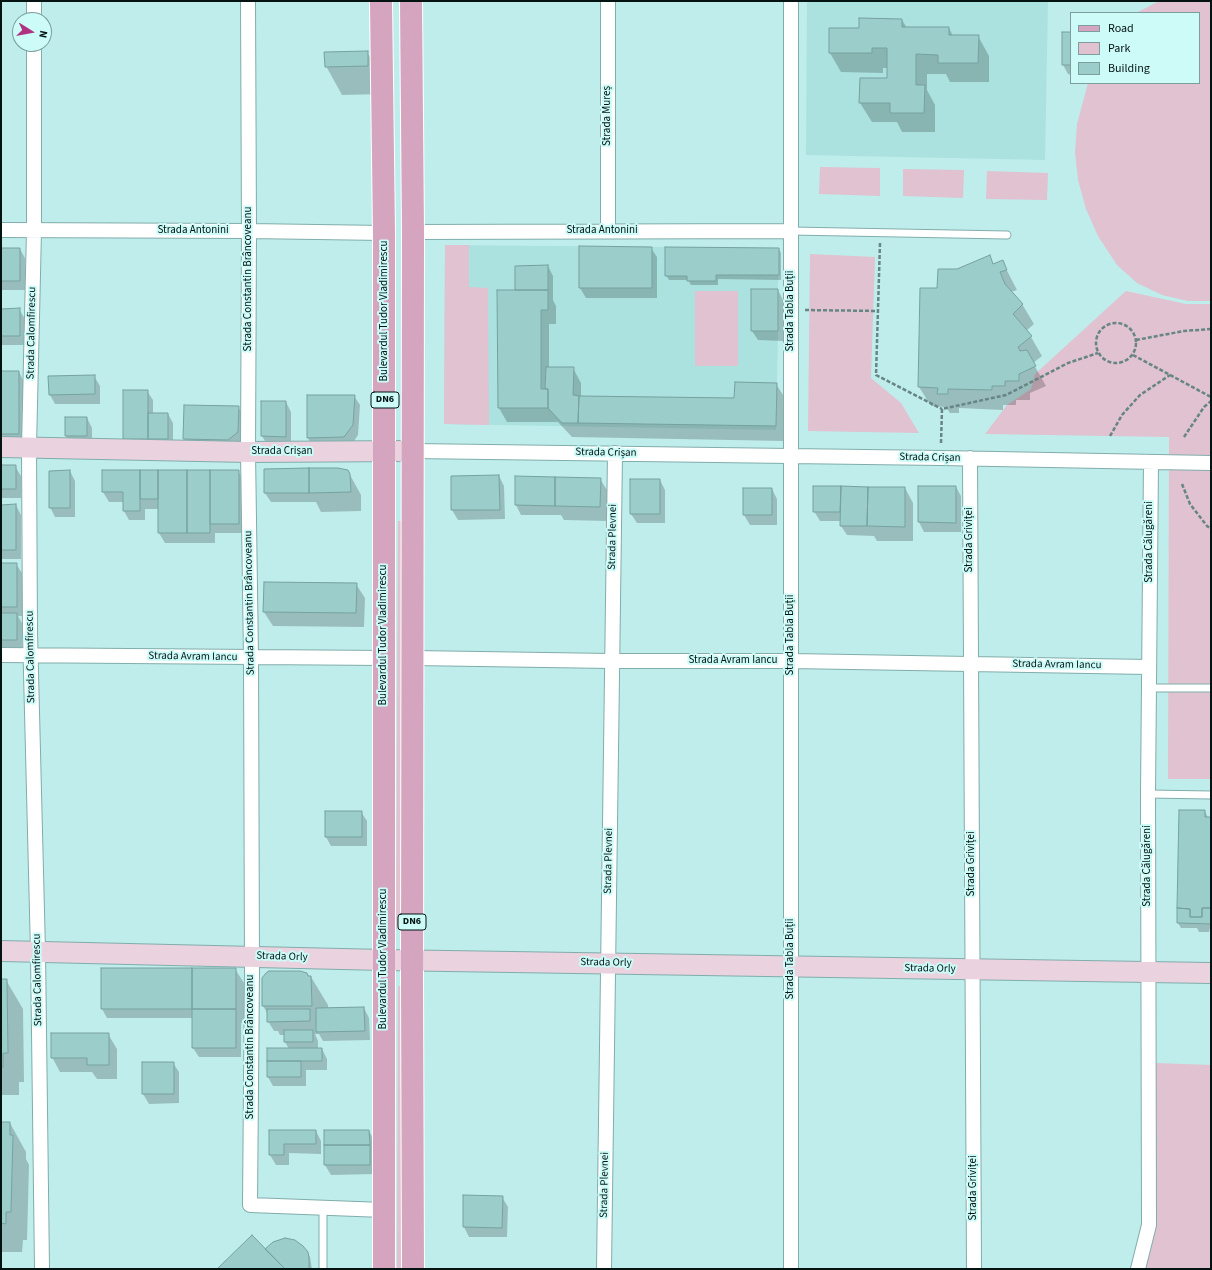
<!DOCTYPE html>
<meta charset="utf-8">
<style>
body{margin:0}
#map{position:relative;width:1212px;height:1270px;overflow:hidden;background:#bfedeb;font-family:"Source Sans 3",sans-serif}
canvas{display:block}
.frame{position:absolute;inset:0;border:2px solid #031312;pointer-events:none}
.legend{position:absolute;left:1070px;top:12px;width:130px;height:72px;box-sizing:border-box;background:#ccfbf8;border:1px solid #7c9e9c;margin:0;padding:5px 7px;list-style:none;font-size:12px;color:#031312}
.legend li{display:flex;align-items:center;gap:8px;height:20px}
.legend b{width:20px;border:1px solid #7c9e9c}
.north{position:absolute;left:12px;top:12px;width:40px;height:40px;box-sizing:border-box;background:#ccfbf8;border:1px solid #7c9e9c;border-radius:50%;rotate:101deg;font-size:11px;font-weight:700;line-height:16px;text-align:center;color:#031312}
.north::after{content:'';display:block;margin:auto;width:14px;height:18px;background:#af3180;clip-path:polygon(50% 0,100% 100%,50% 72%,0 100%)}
</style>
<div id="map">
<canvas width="1212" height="1270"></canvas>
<div class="frame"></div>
<ul class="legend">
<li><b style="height:5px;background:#d5a4bf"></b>Road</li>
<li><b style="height:11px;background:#e0c2d0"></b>Park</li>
<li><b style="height:11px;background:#9bcdca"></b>Building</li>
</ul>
<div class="north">N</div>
</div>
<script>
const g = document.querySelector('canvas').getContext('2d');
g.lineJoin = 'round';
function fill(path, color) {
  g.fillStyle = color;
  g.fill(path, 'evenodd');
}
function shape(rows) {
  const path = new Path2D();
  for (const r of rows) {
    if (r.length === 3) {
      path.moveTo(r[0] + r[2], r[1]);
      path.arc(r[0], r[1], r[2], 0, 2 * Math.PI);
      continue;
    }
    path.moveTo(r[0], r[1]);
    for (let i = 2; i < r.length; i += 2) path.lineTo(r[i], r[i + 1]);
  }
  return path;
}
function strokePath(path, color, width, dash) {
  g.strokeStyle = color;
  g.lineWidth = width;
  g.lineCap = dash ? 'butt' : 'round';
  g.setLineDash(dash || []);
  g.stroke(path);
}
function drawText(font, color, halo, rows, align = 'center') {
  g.font = font + ' "Source Sans 3",sans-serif';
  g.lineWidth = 4;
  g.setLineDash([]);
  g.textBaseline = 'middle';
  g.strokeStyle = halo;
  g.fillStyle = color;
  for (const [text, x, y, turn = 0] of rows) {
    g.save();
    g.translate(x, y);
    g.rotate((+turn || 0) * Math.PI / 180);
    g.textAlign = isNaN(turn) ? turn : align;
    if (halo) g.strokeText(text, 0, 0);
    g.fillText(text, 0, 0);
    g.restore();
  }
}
fill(shape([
 [807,1,1048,1,1045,160,806,155],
 [445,245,779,248,778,289,751,290,751,331,778,331,776,430,444,424]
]), '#abe2df');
fill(shape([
 [1159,1,1211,1,1211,301,1188,301,1162,295,1137,283,1117,265,1098,236,1086,209,1078,180,1075,153,1077,124,1088,83,1199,83,1199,13,1136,13],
 [820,167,880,168,880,196,819,194],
 [903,169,964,170,963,198,903,196],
 [987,171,1048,173,1047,200,986,199],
 [445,245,469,245,469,287,488,288,489,425,444,424],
 [810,254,875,257,871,378,901,403,919,433,808,431],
 [695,291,738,291,738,366,695,366],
 [1126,291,1186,304,1211,304,1211,779,1168,779,1169,437,985,434,1007,405,1031,389,1035,374],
 [398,521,405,521,404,929,396,929],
 [398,986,402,986,402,1269,397,1269],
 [1156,1063,1211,1065,1211,1269,1144,1269,1155,1225]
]), '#e0c2d0');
fill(shape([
 [902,20,907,28,949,28,953,36,978,36,989,56,989,82,950,82,946,74,927,74,927,90,935,105,935,132,902,132,897,122,872,122,860,103,888,79,888,68,883,68,883,73,841,72,830,53,860,29],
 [1071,33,1071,75,1068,74,1063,65],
 [367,52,384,81,384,94,342,95,326,66],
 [580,247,651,248,657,257,657,298,586,298,580,288],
 [1,249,20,249,25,258,25,290,1,290],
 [779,249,781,253,781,280,718,279,718,285,691,285,688,280,669,280,666,275],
 [989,257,994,265,1002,261,1017,290,1011,292,1022,304,1034,324,1026,331,1031,337,1042,356,1033,363,1046,386,1030,393,1030,400,1016,400,1016,405,1003,405,1003,410,959,408,959,413,950,413,946,407,931,406,919,387,938,289,957,270],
 [548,266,553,276,553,300,556,306,556,324,549,324,549,368,573,368,581,383,581,397,735,399,776,384,785,398,784,441,572,437,558,422,507,422,499,408,516,291],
 [778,290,783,300,783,341,758,340,752,331],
 [19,309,25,319,25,345,1,345,1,310],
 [1,372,19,372,24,382,24,444,1,444],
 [94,376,100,386,100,404,55,404,50,395],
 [147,391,153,400,153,414,168,414,173,423,173,448,130,448,124,438],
 [354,396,360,405,358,435,350,447,313,447,308,438],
 [262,402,286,402,291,412,291,446,268,446,262,436],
 [238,407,244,416,243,442,234,449,189,448,184,439],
 [87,418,92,428,92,445,72,445,66,436],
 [1,466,15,466,21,476,21,498,1,498],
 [70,471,75,481,75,517,55,517,50,507],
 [103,471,238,471,244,481,244,533,215,533,215,543,165,543,159,533,159,509,145,509,145,520,129,520,124,511,124,502,109,502,103,492],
 [350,475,361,495,361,511,321,512,316,502,271,502,265,493],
 [499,476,504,486,505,519,458,520,452,510],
 [600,479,609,493,608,521,564,520,561,515,521,515,516,505],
 [660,480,665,490,665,523,637,523,631,514],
 [814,487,905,488,913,503,913,541,877,541,874,536,847,535,841,526,841,521,820,521,814,511],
 [919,487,956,487,961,496,961,532,924,532,919,522],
 [772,489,777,499,777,525,750,525,744,515],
 [16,505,21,515,21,559,1,559,1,506],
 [1,564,16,564,22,573,22,616,18,616,22,623,22,650,1,650],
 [356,584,365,598,364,627,273,626,264,612],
 [1205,811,1208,818,1211,818,1211,928,1210,928,1209,932,1199,932,1197,928,1181,928,1178,923,1178,909],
 [361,812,367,821,367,846,331,846,326,837],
 [235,969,244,983,244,1023,241,1023,241,1057,199,1057,193,1048,193,1018,107,1018,102,1009],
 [308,977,311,977,328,1005,328,1009,364,1008,369,1018,370,1040,323,1041,319,1034,315,1034,318,1041,318,1049,322,1049,327,1059,327,1070,306,1070,306,1086,273,1086,268,1077,289,1049,285,1042,285,1035,280,1035,278,1031,274,1031,268,1021,268,1014,263,1006],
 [1,980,6,980,23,1009,24,1082,19,1082,19,1095,1,1095],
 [108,1034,117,1049,117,1079,97,1079,92,1072,60,1072,52,1057],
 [173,1063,179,1072,179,1103,149,1104,143,1094],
 [1,1123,10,1123,26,1152,26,1159,29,1165,27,1240,23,1240,22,1252,1,1252],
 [270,1131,316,1131,321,1141,321,1154,289,1153,289,1165,276,1165,270,1155],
 [369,1131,374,1140,375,1174,331,1175,325,1165],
 [464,1196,502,1197,508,1207,507,1237,469,1237,464,1227],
 [290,1239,299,1243,307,1252,310,1257,312,1269,218,1269,268,1253,273,1242,279,1240]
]), '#0003');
const building = shape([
 [859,18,902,19,902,27,949,27,949,35,979,35,978,63,938,63,938,55,916,54,916,85,925,85,924,113,890,113,890,103,859,103,860,78,887,78,887,48,872,48,872,53,829,53,829,28,859,28,859,18],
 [1062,32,1071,32,1071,65,1062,65,1062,32],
 [368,51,368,66,325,67,324,52,368,51],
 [579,246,652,247,652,288,579,288,579,246],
 [665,247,779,248,779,275,716,275,716,281,687,281,687,276,665,276,665,247],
 [1,248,20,248,20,281,1,281,1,248],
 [990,255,993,264,1003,260,1007,270,1000,272,1005,284,1023,304,1013,314,1032,336,1018,347,1020,351,1027,350,1036,366,1019,374,1019,381,1005,381,1005,386,992,386,992,390,948,389,948,394,937,394,938,388,918,387,920,288,937,288,938,269,957,269,990,255],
 [548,265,548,290,515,290,515,266,548,265],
 [751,289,778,289,778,331,751,331,751,289],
 [497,290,548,290,548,310,541,310,541,389,548,389,548,408,498,408,497,290],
 [20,308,20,336,1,336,1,309,20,308],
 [546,367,574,367,573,395,579,396,578,423,562,423,548,408,548,389,545,389,546,367],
 [1,371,19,371,19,434,1,434,1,371],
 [95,375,95,394,49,395,48,376,95,375],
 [735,382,777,383,776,426,578,423,579,396,734,398,735,382],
 [123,390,148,390,148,439,123,439,123,390],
 [307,395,355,395,353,425,344,437,307,438,307,395],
 [261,401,286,401,286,437,261,436,261,401],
 [184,405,239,406,238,432,228,440,183,439,184,405],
 [148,413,168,413,168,439,148,439,148,413],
 [65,417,87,417,87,436,65,436,65,417],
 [1,465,16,465,16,489,1,489,1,465],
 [309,468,338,468,348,470,350,474,351,492,309,493,309,468],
 [309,468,309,493,264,493,264,469,309,468],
 [70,470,70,508,49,508,49,471,70,470],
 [102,470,140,470,140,511,123,511,123,492,102,492,102,470],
 [140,470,158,470,158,499,140,499,140,470],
 [158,470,187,470,187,533,158,533,158,470],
 [187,470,210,470,210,533,187,533,187,470],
 [210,470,239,470,239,524,210,524,210,470],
 [499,475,500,510,451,510,451,476,499,475],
 [515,476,555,477,555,506,515,505,515,476],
 [555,477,601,478,600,507,555,506,555,477],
 [630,479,660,479,660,514,630,514,630,479],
 [813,486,841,486,840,512,813,512,813,486],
 [841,486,868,487,867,526,840,526,841,486],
 [918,486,956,486,956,523,918,522,918,486],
 [868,487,905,487,905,527,867,526,868,487],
 [743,488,772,488,772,515,743,515,743,488],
 [16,504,16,550,1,550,1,505,16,504],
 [1,563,17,563,17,607,1,607,1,563],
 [264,582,357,583,356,613,263,612,264,582],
 [1,613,17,613,17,640,1,640,1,613],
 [1179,810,1205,810,1205,817,1211,817,1211,908,1202,908,1202,917,1190,917,1190,909,1177,908,1179,810],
 [325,811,362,811,362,837,325,837,325,811],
 [1177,908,1190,909,1190,917,1202,917,1202,908,1211,908,1211,924,1177,923,1177,908],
 [101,968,192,968,192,1009,101,1009,101,968],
 [192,968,236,968,236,1009,192,1009,192,968],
 [269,971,300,971,307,973,308,976,311,976,312,1006,262,1006,262,978,266,973,269,971],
 [1,979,7,979,8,1053,3,1053,3,1067,1,1067,1,979],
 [364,1007,365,1031,316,1032,316,1008,364,1007],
 [192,1009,236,1009,236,1048,192,1048,192,1009],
 [267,1009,310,1009,310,1021,267,1022,267,1009],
 [284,1030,313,1030,313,1042,284,1042,284,1030],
 [51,1033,109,1033,109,1065,87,1065,87,1058,51,1058,51,1033],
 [267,1048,322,1048,322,1061,267,1061,267,1048],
 [267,1061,301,1061,301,1077,267,1077,267,1061],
 [142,1062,174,1062,174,1094,142,1094,142,1062],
 [1,1122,10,1122,10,1135,13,1135,11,1212,6,1212,6,1224,1,1223,1,1122],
 [269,1130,316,1130,316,1144,284,1144,284,1155,269,1155,269,1130],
 [324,1130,369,1130,370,1145,324,1145,324,1130],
 [324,1145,370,1145,370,1165,324,1165,324,1145],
 [463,1195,503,1196,502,1228,463,1227,463,1195],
 [252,1235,285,1269,217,1269,252,1235],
 [285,1238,295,1240,303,1246,308,1252,309,1258,309,1269,285,1269,265,1249,273,1242,285,1238]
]);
fill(building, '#9bcdca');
strokePath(building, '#76a19f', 1);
const lane = shape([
 [791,231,1007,235],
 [1149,688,1211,688],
 [1148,794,1211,795],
 [323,1208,323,1269]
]);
const street = shape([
 [248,1,249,231,248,452,251,657,252,968,250,1205,384,1210],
 [608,1,608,231],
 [34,20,34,1],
 [34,44,34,230,29,447,30,632,38,952,42,1269],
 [1,230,249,231,384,233],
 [413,232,791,231],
 [413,451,941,458,1211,463],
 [970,458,974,1269],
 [1,655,384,658],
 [413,658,611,661,791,661,1149,667],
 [604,1269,615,453],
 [791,1269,791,1],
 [1138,1269,1149,1225,1148,794,1151,462]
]);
const secondary = shape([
 [1,447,248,452,413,451],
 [1,951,384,960,1211,973]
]);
const primary = shape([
 [381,1,384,233,384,1269],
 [411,1,413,232,412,980,413,1269]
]);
strokePath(lane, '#81adab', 9);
strokePath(street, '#81adab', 16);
strokePath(secondary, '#81adab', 22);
strokePath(primary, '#fff', 24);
strokePath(shape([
 [880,243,876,375,942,409],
 [805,310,879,311],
 [1116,343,20],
 [1136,340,1184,331,1211,329],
 [1133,355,1211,397],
 [1110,436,1122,415,1140,395,1170,375],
 [1184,437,1204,407,1211,401],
 [941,443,942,409,1006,395,1068,363,1098,353],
 [1182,484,1190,504,1207,526,1211,529]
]), '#668584', 2.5, [4, 2]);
strokePath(lane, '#fff', 7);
strokePath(street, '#fff', 14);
strokePath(secondary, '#ead2df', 20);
strokePath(primary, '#d5a4bf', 22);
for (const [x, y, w] of [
 [385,400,28],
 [412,922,28]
]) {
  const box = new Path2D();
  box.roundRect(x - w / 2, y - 8, w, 16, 3);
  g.fillStyle = '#ccfbf8';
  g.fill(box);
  strokePath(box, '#031312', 1);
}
drawText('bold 10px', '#031312', null, [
 ["DN6",385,400],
 ["DN6",412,922]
]);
drawText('11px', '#031312', '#ccfbf8', [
 ["Strada Mureș",608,116,-90],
 ["Strada Antonini",193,231],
 ["Strada Antonini",602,231],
 ["Strada Constantin Brâncoveanu",249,279,-90],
 ["Bulevardul Tudor Vladimirescu",385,311,-90],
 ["Strada Tabla Buții",791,311,-90],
 ["Strada Calomfirescu",32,333,-89],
 ["Strada Crișan",282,452],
 ["Strada Crișan",606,453,1],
 ["Strada Crișan",930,458,1],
 ["Strada Plevnei",613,537,-89],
 ["Strada Griviței",970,540,-90],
 ["Strada Călugăreni",1150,542,-90],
 ["Strada Constantin Brâncoveanu",250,603,-91],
 ["Bulevardul Tudor Vladimirescu",384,635,-90],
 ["Strada Tabla Buții",791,635,-90],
 ["Strada Calomfirescu",31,657,-91],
 ["Strada Avram Iancu",193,657,1],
 ["Strada Avram Iancu",733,661],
 ["Strada Avram Iancu",1057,665,1],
 ["Strada Plevnei",609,861,-89],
 ["Strada Griviței",972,864,-90],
 ["Strada Călugăreni",1148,866,-90],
 ["Strada Orly",282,957,2],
 ["Bulevardul Tudor Vladimirescu",384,959,-90],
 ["Strada Tabla Buții",791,959,-90],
 ["Strada Orly",606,963,1],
 ["Strada Orly",930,969,1],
 ["Strada Calomfirescu",38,980,-91],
 ["Strada Constantin Brâncoveanu",251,1047,-90],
 ["Strada Plevnei",605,1185,-89],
 ["Strada Griviței",974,1188,-90]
]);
</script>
